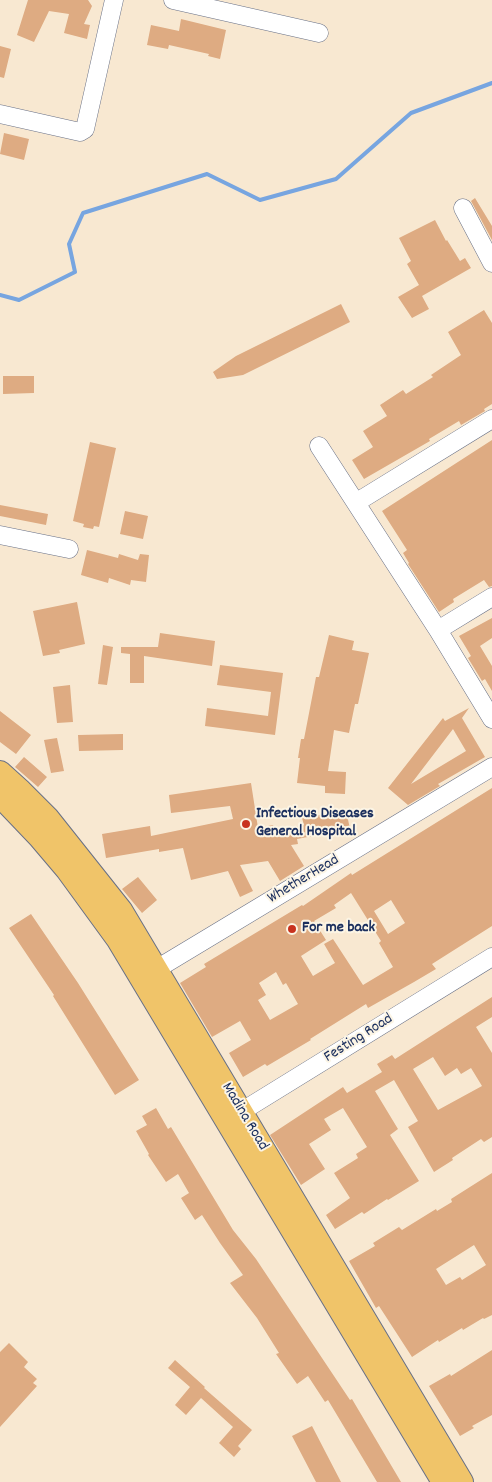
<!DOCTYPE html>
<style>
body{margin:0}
canvas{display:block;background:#f8e8d1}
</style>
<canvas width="492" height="1482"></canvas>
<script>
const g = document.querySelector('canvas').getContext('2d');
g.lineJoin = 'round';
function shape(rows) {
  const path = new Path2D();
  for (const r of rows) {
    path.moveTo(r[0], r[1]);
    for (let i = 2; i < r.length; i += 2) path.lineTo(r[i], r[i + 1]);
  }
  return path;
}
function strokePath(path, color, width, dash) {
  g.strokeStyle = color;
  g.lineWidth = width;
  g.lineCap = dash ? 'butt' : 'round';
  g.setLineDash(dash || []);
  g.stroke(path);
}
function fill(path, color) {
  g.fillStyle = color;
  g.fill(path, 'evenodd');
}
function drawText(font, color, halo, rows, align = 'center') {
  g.font = font + ' Dekko,sans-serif';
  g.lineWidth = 4;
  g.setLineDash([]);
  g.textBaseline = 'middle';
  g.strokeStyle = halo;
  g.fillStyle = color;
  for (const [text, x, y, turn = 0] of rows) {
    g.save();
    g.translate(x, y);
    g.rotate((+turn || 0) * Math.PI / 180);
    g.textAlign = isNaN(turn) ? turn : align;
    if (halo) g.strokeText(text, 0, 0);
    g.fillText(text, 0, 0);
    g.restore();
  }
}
strokePath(shape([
 [0,295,19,300,75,272,69,244,83,213,207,174,260,200,336,179,411,113,492,83]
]), '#77a5e0', 4);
fill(shape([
 [28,0,88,0,92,6,84,24,90,25,87,39,64,33,69,14,49,11,34,42,17,35],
 [181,19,226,30,220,59,208,56,209,54,169,45,168,49,147,45,151,25,179,31],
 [0,46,11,49,4,78,0,77],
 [4,133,29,139,24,160,0,154],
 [475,198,492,226,492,240,471,201],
 [435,220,446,241,447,240,460,261,465,258,471,268,422,296,429,309,412,318,398,297,419,285,407,264,411,261,399,238],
 [341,304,350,322,243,375,217,379,213,372,236,356],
 [484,310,492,323,492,404,484,409,485,411,461,425,459,421,429,439,430,441,364,479,352,460,373,447,363,431,387,416,380,405,403,390,406,394,433,377,431,375,461,355,448,332],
 [3,376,34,376,34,393,3,394],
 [492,440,492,586,489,587,484,580,453,599,454,602,439,612,408,564,409,563,403,553,407,550,382,511],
 [90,442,116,448,99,527,94,526,93,529,83,527,84,524,73,521],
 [0,505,48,514,46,525,0,516],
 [125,511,148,516,143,539,120,534],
 [87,550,118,558,119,554,138,560,140,554,149,555,146,582,131,580,130,585,109,578,108,583,81,575],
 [77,602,85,644,59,650,60,653,43,656,33,611],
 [492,618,492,638,480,646,492,666,492,691,485,679,482,681,468,658,471,656,459,636],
 [160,633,215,641,212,666,144,656,144,683,130,683,130,654,121,653,121,647,158,647],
 [329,635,354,641,352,650,369,653,358,704,355,704,349,733,334,730,328,771,346,772,345,794,325,793,325,786,297,783,300,758,298,758,301,739,304,739,316,677,319,677],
 [103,645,113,647,107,685,98,684],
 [220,665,283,673,275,735,205,726,207,708,268,716,271,692,217,685],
 [70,685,73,722,57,723,53,687],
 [469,708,462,718,485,757,438,784,440,786,408,805,388,788,443,718,445,721],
 [453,729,466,751,411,784],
 [0,711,31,735,16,754,0,742],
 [123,734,123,750,79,751,78,735],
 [57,738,64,771,51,773,44,740],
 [24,757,47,777,38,787,15,767],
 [251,783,258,828,273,825,274,831,304,825,302,818,346,810,350,829,297,839,298,844,291,845,304,866,280,881,268,861,240,865,253,891,240,897,228,871,191,880,183,848,159,852,159,849,106,858,102,834,150,826,151,836,233,819,230,806,171,813,169,795],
 [492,788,492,926,432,964,436,969,414,982,368,1008,366,1004,310,1039,311,1040,267,1066,265,1064,243,1077,229,1053,251,1040,240,1021,212,1037,180,983,206,967,204,964,302,905,303,906,351,873,352,875],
 [351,893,381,941,379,943,393,967,363,985,333,939,324,944,335,963,313,976,301,956,326,940,314,921,336,908,334,905],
 [391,900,405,923,388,934,374,911],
 [276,972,283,985,286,983,298,1004,270,1020,258,1000,266,995,259,983],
 [138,877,157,900,142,913,122,889],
 [31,914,78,983,139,1080,115,1095,53,996,54,995,9,928],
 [492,997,492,1017,476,1027,492,1053,492,1137,484,1142,481,1139,452,1158,453,1160,434,1172,408,1127,418,1121,394,1080,375,1091,398,1129,390,1135,419,1181,388,1200,387,1199,364,1214,362,1212,335,1229,326,1215,350,1198,334,1173,358,1158,356,1154,367,1147,343,1108,324,1119,331,1130,309,1144,325,1169,301,1185,270,1135,343,1087,347,1093,382,1072,377,1064,392,1055,395,1059],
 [433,1057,445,1076,457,1068,461,1074,471,1068,482,1086,438,1110,413,1069],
 [156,1108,168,1129,171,1127,233,1230,256,1259,350,1400,352,1399,401,1482,377,1482,328,1400,325,1402,308,1376,297,1384,276,1354,279,1353,257,1318,230,1283,243,1275,220,1243,202,1215,195,1220,181,1198,189,1193,178,1174,166,1182,148,1155,149,1154,136,1131,147,1125,142,1116],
 [492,1173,492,1315,484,1319,483,1318,463,1330,462,1328,439,1342,438,1340,412,1357,379,1306,376,1308,349,1261,375,1246,373,1243,399,1227,402,1230,436,1209,437,1211,452,1202,451,1199],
 [474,1245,486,1265,462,1280,460,1277,446,1285,436,1269],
 [9,1343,28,1362,24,1367,37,1379,33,1383,37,1386,0,1427,0,1352],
 [492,1350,492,1415,472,1426,474,1428,460,1436,429,1386,450,1374,451,1376],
 [175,1360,205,1387,204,1388,252,1430,238,1446,241,1449,234,1457,219,1443,233,1427,201,1398,186,1415,175,1405,190,1387,168,1368],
 [312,1426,341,1482,316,1482,292,1436]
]), '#deab82');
const minor = shape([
 [173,0,319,33],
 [0,114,80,132,85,129,114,0],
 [463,208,492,263],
 [319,446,438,630,492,719],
 [357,502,492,419],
 [0,535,69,549],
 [438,630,492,597],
 [145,976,492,767],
 [231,1118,492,957]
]);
const major = shape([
 [0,772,21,791,48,818,121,910,462,1482],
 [0,796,39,837,67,870,118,940,443,1482]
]);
strokePath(minor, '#687086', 19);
strokePath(major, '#687086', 24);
strokePath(minor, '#fff', 18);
strokePath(major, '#f0c469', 22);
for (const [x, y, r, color] of [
 [246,824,5,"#c8321e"],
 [292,929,5,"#c8321e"]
]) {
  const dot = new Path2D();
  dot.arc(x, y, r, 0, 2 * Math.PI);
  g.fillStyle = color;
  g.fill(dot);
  strokePath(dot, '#fcf5e5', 2);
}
drawText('bold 16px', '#1b2f5e', '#fcf5e5', [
 ["Infectious Diseases",256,815],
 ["General Hospital",256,833],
 ["For me back",302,929]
], 'left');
drawText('16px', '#1b2f5e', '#fcf5e5', [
 ["WhetherHead",304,880,-31],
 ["Festing Road",359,1039,-32],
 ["Madina Road",244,1117,59]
]);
</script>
